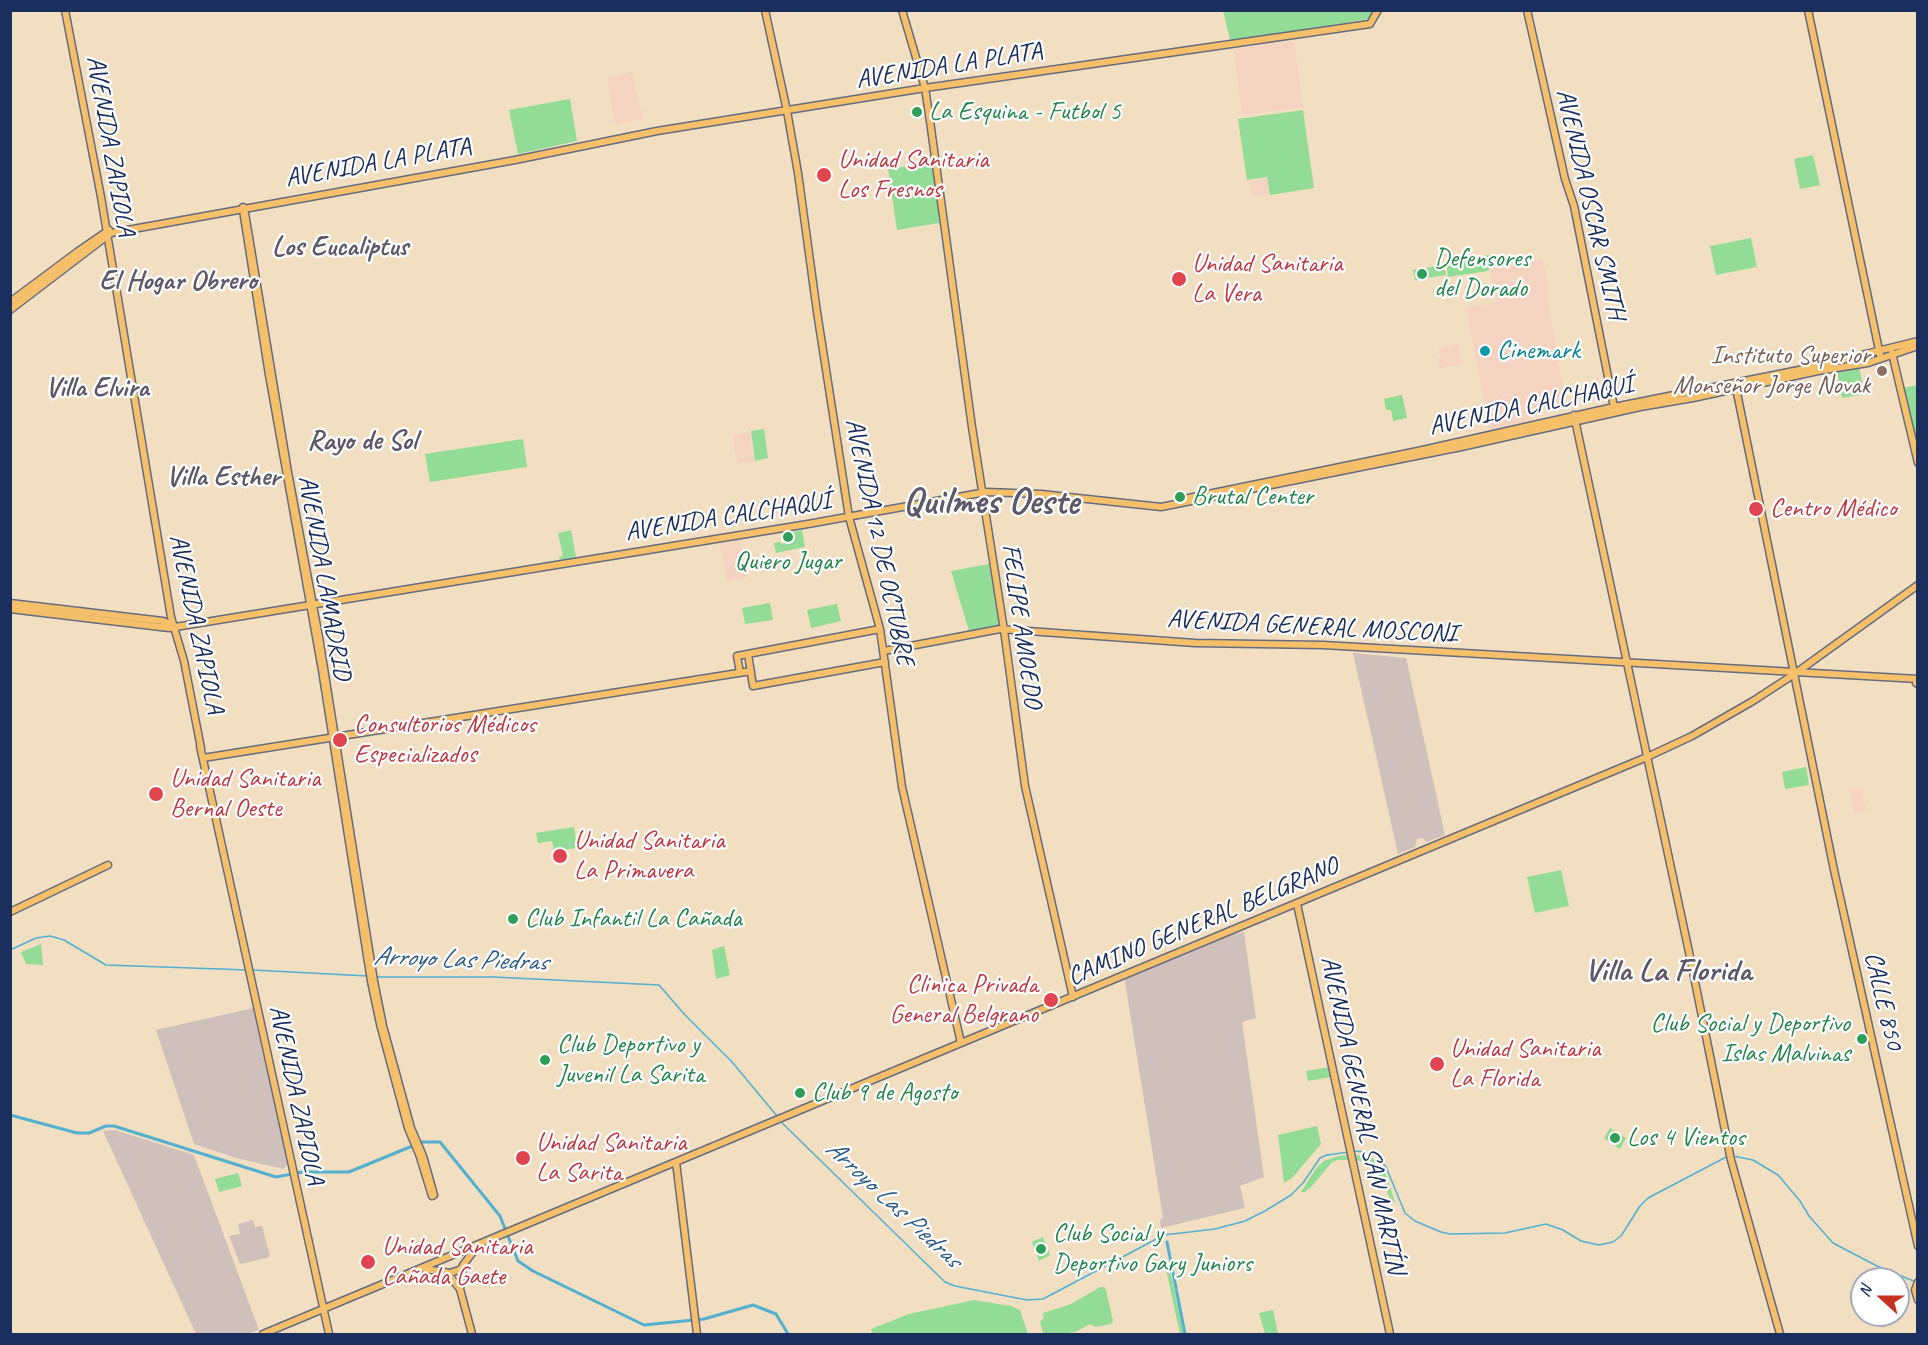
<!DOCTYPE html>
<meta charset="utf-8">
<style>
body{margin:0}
#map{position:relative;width:1928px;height:1345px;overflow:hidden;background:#f2dec0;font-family:Caveat,sans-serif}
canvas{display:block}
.frame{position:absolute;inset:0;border:12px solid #1b2f5e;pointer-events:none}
.north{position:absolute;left:1850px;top:1267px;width:60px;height:60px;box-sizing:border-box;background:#fff;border:2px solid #a4acbf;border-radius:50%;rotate:291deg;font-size:16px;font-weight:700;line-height:24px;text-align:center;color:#1b2f5e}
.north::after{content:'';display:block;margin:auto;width:21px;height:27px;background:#c8321e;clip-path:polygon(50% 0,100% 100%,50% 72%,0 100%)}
</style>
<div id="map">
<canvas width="1928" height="1345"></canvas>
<div class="frame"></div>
<div class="north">N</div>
</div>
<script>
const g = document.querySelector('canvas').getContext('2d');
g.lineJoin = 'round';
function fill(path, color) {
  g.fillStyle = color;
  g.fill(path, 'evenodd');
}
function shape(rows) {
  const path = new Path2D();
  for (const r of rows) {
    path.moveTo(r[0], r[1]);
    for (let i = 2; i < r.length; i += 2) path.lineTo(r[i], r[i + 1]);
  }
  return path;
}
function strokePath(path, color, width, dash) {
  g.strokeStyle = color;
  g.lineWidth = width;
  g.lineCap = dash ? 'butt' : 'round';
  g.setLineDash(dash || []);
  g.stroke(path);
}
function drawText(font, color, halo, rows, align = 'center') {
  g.font = font + ' Caveat,sans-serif';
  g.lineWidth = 4.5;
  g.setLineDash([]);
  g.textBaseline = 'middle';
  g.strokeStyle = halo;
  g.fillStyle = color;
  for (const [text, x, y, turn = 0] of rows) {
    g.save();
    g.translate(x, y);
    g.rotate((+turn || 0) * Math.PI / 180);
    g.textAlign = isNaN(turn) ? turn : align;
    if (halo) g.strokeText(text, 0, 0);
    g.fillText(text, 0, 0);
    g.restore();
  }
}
fill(shape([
 [1294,41,1303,107,1242,115,1234,49],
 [632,72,643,119,615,124,607,78],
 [1267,178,1269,194,1251,196,1249,181],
 [1543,260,1549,289,1547,295,1566,405,1560,410,1558,406,1536,410,1534,414,1531,415,1532,422,1490,431,1466,308,1496,302,1490,269],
 [1458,344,1462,364,1440,368,1438,358,1441,357,1439,348],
 [750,432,754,461,737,464,733,435],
 [740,540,747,578,727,582,720,544],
 [1861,788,1866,810,1854,812,1850,790]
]), '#f4d3c0');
fill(shape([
 [1353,653,1406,658,1427,753,1445,835,1427,842,1422,838,1417,839,1415,847,1398,854],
 [1244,932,1256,1018,1242,1022,1264,1177,1240,1186,1245,1208,1161,1228,1160,1220,1163,1218,1124,976,1213,938],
 [253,1008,282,1136,287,1164,284,1169,236,1158,194,1144,156,1030],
 [115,1130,194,1155,259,1330,247,1334,196,1334,103,1131],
 [253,1220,255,1227,262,1226,270,1257,240,1264,229,1236,240,1234,238,1224]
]), '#d0c0bc');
fill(shape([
 [1223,11,1374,11,1368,19,1231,43],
 [570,99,577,141,518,154,509,110],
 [1303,110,1314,188,1270,195,1267,177,1247,180,1238,119],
 [1813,155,1820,185,1800,189,1794,159],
 [932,163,941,221,939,223,897,230,888,169],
 [1751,238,1757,267,1716,275,1710,246],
 [1495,254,1488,271,1448,277,1446,262],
 [1444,265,1446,275,1415,280,1413,270],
 [1859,367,1865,394,1842,398,1837,372],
 [1917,385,1917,451,1903,388],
 [1402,395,1407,418,1393,421,1391,410,1386,410,1384,399],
 [764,429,768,458,755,461,751,431],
 [523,439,527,467,430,482,425,454],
 [571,530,576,557,560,560,559,557,563,556,558,533],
 [802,530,805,547,776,553,774,543,780,542,781,544,794,541,792,532],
 [989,564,999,626,969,631,951,571],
 [770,603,773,620,745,624,742,608],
 [837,604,841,621,811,628,807,610],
 [1806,767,1809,785,1785,789,1782,772],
 [574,827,577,848,554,851,552,841,538,843,536,833],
 [1561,870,1569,906,1535,913,1527,877],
 [41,944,43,965,26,964,21,952],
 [724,946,730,975,716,979,712,950],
 [1329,1067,1331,1077,1308,1081,1306,1071],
 [1317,1126,1321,1144,1292,1178,1284,1183,1278,1135],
 [1610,1128,1626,1138,1620,1149,1604,1138],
 [1348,1155,1350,1160,1338,1160,1332,1162,1312,1186,1305,1192,1301,1192,1317,1167,1324,1161,1338,1156],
 [1355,1155,1369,1156,1382,1164,1395,1202,1391,1202,1386,1188,1370,1164,1356,1160],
 [238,1173,242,1186,219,1192,215,1179],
 [1043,1237,1050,1255,1039,1261,1032,1242],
 [1168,1265,1169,1265,1184,1334,1180,1334,1167,1274],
 [1100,1287,1104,1287,1106,1290,1113,1321,1111,1324,1096,1327,1090,1324,1075,1332,1063,1334,1043,1333,1040,1322,1044,1317,1043,1313,1071,1304],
 [974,1300,1011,1306,1020,1310,1028,1334,873,1334,871,1329,909,1314],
 [1273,1310,1278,1334,1265,1334,1259,1313]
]), '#93dc97');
strokePath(shape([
 [10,950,36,938,50,936,64,940,106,965,248,970],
 [253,970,368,976],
 [376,977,493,977,659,985,685,1015,732,1062,777,1116],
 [779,1120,945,1282,955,1286,1027,1300,1043,1299,1164,1235,1215,1229,1245,1221,1265,1211,1291,1195,1303,1183,1320,1158,1327,1155,1349,1152],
 [1354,1151,1366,1152,1377,1156,1386,1167,1405,1213,1415,1221,1441,1232,1450,1234,1505,1233,1546,1224,1563,1230,1581,1241,1599,1245,1613,1242,1621,1236,1640,1206,1648,1198,1728,1156],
 [1733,1156,1753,1160,1778,1175,1800,1201,1809,1216,1833,1243,1877,1266,1916,1282]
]), '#53b0d1', 1.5);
strokePath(shape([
 [10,1115,77,1133,89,1133,106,1126,114,1126,276,1177,302,1172,349,1172,422,1142,440,1142,500,1216,518,1261,533,1271,644,1325,704,1319,753,1305,776,1314,788,1334],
 [1167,1242,1185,1334]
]), '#53b0d1', 3);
const major = shape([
 [65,10,101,197,171,617,184,661,201,748],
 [765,10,787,111,798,173,817,312,849,517,880,629,902,787,961,1043],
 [902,10,925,88,930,121,972,427,1004,630,1025,786,1073,997],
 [1527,10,1565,179,1574,206,1614,407],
 [1808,10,1880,355],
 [243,207,245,213,250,243,288,472,319,637,374,981,383,1026,411,1128,423,1156,434,1195,432,1196,419,1154,408,1128,380,1024,371,981,322,670,269,375,243,210],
 [10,302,77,252,109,230],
 [10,310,111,233,515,160,657,131,925,88,1370,24,1378,10],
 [1892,353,1918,463],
 [1735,383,1834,870,1918,1246],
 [1574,415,1689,952,1731,1160,1780,1334],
 [1179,500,1418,451,1614,407,1809,368,1918,341],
 [10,603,163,621,173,625],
 [10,609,169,628,808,524,986,492,1041,494,1161,507,1461,447,1640,407,1693,398,1818,371,1868,363,1918,346],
 [884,651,1000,629,1195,643,1323,645,1918,679],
 [748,654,753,686,885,662],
 [740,673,737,656,880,629],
 [1916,683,1918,684],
 [200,746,329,1334],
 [203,758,751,671],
 [1297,904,1390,1334],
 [10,912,108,865],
 [676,1162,697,1334],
 [425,1269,450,1273,459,1270,463,1267],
 [447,1273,460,1289,472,1334],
 [1918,1282,1915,1290,1918,1300],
 [460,1289,463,1265,477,1247],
 [263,1334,1647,757,1692,736,1753,701,1793,675,1918,585]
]);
strokePath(major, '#666c80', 9);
strokePath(major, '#f6c06b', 6);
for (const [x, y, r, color] of [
 [917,112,6,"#2e9e5b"],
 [824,175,8,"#e0444e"],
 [1422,274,6,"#2e9e5b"],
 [1179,279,8,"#e0444e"],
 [1485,351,6,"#0f9aa8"],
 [1882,371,6,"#8d6e63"],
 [1180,497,6,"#2e9e5b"],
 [1756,509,8,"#e0444e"],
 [788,537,6,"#2e9e5b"],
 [340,740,8,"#e0444e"],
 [156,794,8,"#e0444e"],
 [560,856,8,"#e0444e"],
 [513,919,6,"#2e9e5b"],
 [1051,1000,8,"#e0444e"],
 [1862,1039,6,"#2e9e5b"],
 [545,1060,6,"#2e9e5b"],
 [1437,1064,8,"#e0444e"],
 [800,1093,6,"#2e9e5b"],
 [1615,1138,6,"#2e9e5b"],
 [523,1158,8,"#e0444e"],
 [1041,1249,6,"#2e9e5b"],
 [368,1262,8,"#e0444e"]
]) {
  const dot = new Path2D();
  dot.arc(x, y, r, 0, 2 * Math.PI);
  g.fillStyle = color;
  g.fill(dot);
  strokePath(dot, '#fff', 2);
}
drawText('26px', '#1b2f5e', '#fff', [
 ["AVENIDA LA PLATA",949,66,-9],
 ["AVENIDA ZAPIOLA",110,146,80],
 ["AVENIDA LA PLATA",378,163,-10],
 ["AVENIDA OSCAR SMITH",1590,204,77],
 ["AVENIDA CALCHAQUÍ",1531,406,-12],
 ["AVENIDA CALCHAQUÍ",728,517,-9],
 ["AVENIDA 12 DE OCTUBRE",879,542,78],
 ["AVENIDA LAMADRID",324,578,80],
 ["AVENIDA ZAPIOLA",196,624,78],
 ["FELIPE AMOEDO",1021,626,82],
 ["AVENIDA GENERAL MOSCONI",1312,627,3],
 ["CAMINO GENERAL BELGRANO",1203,922,-23],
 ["CALLE 850",1883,1001,77],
 ["AVENIDA ZAPIOLA",296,1095,78],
 ["AVENIDA GENERAL SAN MARTÍN",1362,1115,78]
]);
drawText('26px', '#27864d', '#fff', [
 ["La Esquina - Futbol 5",929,112],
 ["Defensores",1434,259],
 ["del Dorado",1434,289],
 ["Brutal Center",1192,497],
 ["Quiero Jugar",788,562,"center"],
 ["Club Infantil La Cañada",525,919],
 ["Club Social y Deportivo",1850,1024,"right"],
 ["Islas Malvinas",1850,1054,"right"],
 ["Club Deportivo y",557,1045],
 ["Juvenil La Sarita",557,1075],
 ["Club 9 de Agosto",812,1093],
 ["Los 4 Vientos",1627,1138],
 ["Club Social y",1053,1234],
 ["Deportivo Gary Juniors",1053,1264]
], 'left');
drawText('26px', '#be3a42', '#fff', [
 ["Unidad Sanitaria",838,160],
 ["Los Fresnos",838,190],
 ["Unidad Sanitaria",1192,264],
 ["La Vera",1192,294],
 ["Centro Médico",1770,509],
 ["Consultorios Médicos",354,725],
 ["Especializados",354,755],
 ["Unidad Sanitaria",170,779],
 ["Bernal Oeste",170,809],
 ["Unidad Sanitaria",574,841],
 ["La Primavera",574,871],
 ["Clinica Privada",1038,985,"right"],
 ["General Belgrano",1038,1015,"right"],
 ["Unidad Sanitaria",1450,1049],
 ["La Florida",1450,1079],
 ["Unidad Sanitaria",536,1143],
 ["La Sarita",536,1173],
 ["Unidad Sanitaria",382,1247],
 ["Cañada Gaete",382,1277]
], 'left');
drawText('26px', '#0d838f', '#fff', [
 ["Cinemark",1497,351]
], 'left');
drawText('26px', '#785e54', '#fff', [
 ["Instituto Superior",1870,356],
 ["Monseñor Jorge Novak",1870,386]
], 'right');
drawText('italic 27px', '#2f5c86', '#fff', [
 ["Arroyo Las Piedras",460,960,2],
 ["Arroyo Las Piedras",893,1204,43]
]);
drawText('bold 28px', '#5d5968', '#fff', [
 ["Los Eucaliptus",340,248],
 ["El Hogar Obrero",178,282],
 ["Villa Elvira",97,389],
 ["Rayo de Sol",362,442],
 ["Villa Esther",223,478]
]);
drawText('bold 32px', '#5d5968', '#fff', [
 ["Villa La Florida",1668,972]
]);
drawText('bold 38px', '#5d5968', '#fff', [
 ["Quilmes Oeste",991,503]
]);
</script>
